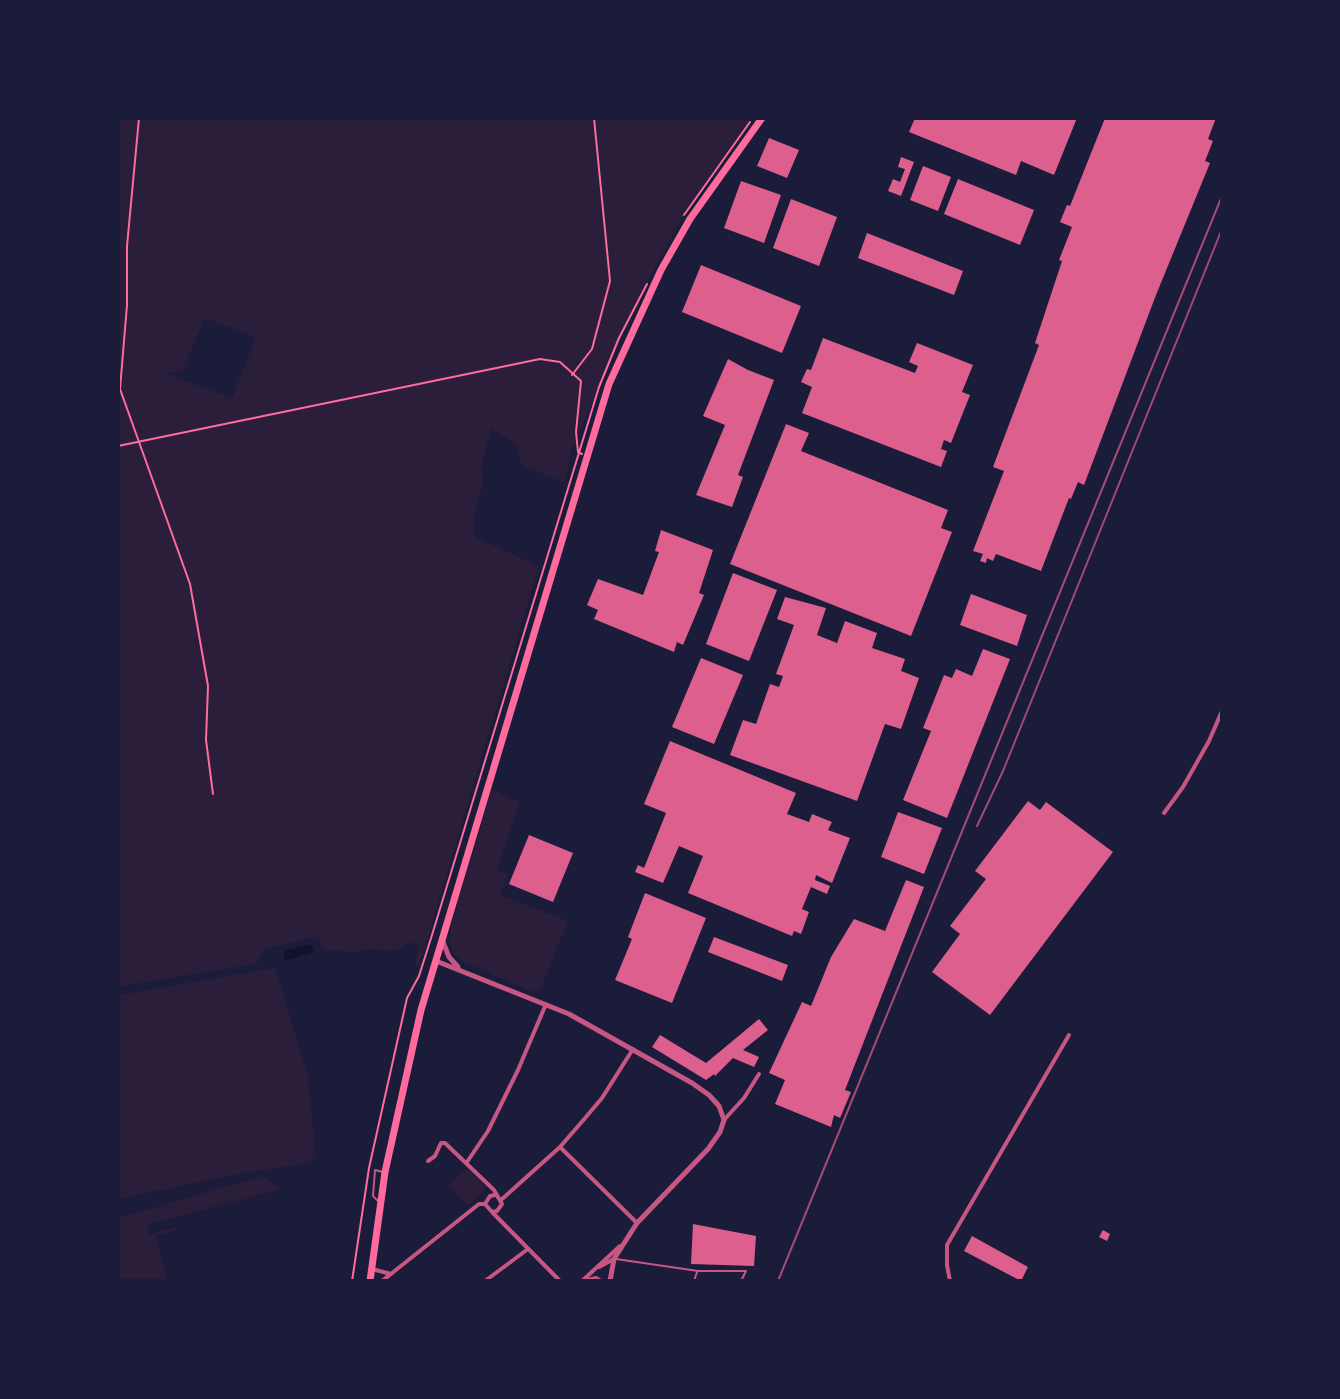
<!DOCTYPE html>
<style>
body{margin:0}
#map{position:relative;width:1340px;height:1399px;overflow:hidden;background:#1b1b3a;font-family:Barlow,sans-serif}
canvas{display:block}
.frame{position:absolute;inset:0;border:120px solid #1b1b3a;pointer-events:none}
</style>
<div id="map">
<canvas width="1340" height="1399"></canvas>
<div class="frame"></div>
</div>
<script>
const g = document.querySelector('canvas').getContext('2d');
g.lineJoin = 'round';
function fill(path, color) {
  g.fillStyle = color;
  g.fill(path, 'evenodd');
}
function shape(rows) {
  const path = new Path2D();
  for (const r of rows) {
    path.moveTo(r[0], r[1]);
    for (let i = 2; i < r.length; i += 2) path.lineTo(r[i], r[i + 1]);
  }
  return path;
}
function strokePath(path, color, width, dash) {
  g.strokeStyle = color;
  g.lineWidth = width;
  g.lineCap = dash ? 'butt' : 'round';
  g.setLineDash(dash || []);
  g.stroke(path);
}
fill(shape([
 [118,118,753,118,685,212,637,302,571,451,565,483,522,465,514,442,491,429,482,465,484,481,475,510,473,532,479,539,539,566,418,970,415,963,419,943,410,943,395,951,371,949,354,952,324,950,318,936,265,949,256,964,118,987],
 [205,318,256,337,232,398,165,373,182,371],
 [492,790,520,802,496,870,507,874,500,895,568,921,541,988,532,992,461,961,452,951,449,941,451,925],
 [275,968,308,1075,315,1151,310,1163,243,1173,118,1199,118,995],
 [467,1168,487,1188,468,1206,448,1186],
 [262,1176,283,1189,147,1224,149,1235,175,1227,176,1230,156,1236,167,1281,118,1281,119,1218]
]), '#2a1e3b');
fill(shape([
 [308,945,314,947,313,953,286,960,284,958,284,951]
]), '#12122b');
fill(shape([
 [915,118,1077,118,1054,175,1021,161,1016,175,909,132],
 [1105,118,1216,118,1208,139,1213,141,1205,161,1210,163,1156,295,1084,485,1078,482,1071,499,1069,498,1041,571,996,554,993,561,987,558,986,563,980,561,983,554,973,551,1004,471,993,467,1039,345,1035,343,1062,261,1059,260,1072,227,1060,222,1067,205,1070,206],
 [769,138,799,150,787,178,757,166],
 [901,157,914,162,901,196,888,191,893,179,900,182,905,169,898,167],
 [923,166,951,177,938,211,910,200],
 [958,179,1034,210,1020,245,944,214],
 [741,181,781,195,764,243,724,228],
 [791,199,837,217,819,266,773,248],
 [867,233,963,271,954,295,858,258],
 [701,265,801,306,782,353,682,312],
 [823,338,915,373,918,366,909,362,917,343,973,365,962,392,970,395,951,443,944,440,941,449,947,451,941,467,802,413,812,387,801,382,807,369,811,370],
 [728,359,748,370,774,380,738,475,743,477,732,507,696,495,725,425,703,416],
 [786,424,809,433,801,451,948,510,941,528,952,532,911,636,730,564],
 [661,530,713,550,699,593,704,595,683,645,677,642,674,652,594,619,598,610,587,605,598,579,643,595,659,552,655,551],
 [733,573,777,590,749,661,706,644],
 [971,594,1027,615,1017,646,960,625],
 [785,597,826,608,817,635,837,643,845,621,877,633,872,648,905,659,901,671,919,678,901,729,885,724,857,801,730,755,743,720,756,724,770,684,779,687,783,676,776,674,794,625,777,619],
 [983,649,1010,659,947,818,903,800,931,731,923,728,944,675,952,678,956,669,972,676],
 [701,658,743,675,714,744,672,727],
 [670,741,796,793,787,814,809,822,812,814,832,822,828,830,850,838,832,883,816,875,815,880,830,886,827,894,811,887,802,909,809,912,801,934,794,931,792,936,688,893,703,856,679,846,663,883,635,872,638,865,644,868,666,813,644,804],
 [1028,801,1040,810,1046,802,1113,852,990,1015,932,972,960,934,950,926,986,879,975,871],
 [898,812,942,828,924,874,881,857],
 [529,835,573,853,553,902,509,884],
 [906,880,924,887,845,1090,851,1092,840,1118,834,1115,831,1127,775,1104,785,1080,769,1073,802,1002,811,1006,831,957,854,919,885,931],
 [645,893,706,918,672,1003,615,980,632,939,628,937],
 [714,937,788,965,782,981,708,952],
 [759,1019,768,1030,743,1050,759,1057,754,1067,733,1058,715,1076,714,1074,706,1080,652,1047,660,1035,706,1063],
 [693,1224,756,1236,754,1266,691,1264],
 [1103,1230,1110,1234,1107,1241,1099,1237],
 [972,1236,1028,1267,1021,1281,964,1251]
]), '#dd5f8e');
strokePath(shape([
 [139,118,127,246,127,305,120,389,190,584,208,686,206,740,213,794],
 [684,215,750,122],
 [572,375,592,349,610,281,594,118],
 [118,446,540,359,560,362,581,381,576,432,578,452,582,454],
 [352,1281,369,1168,407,998,419,976,432,935,599,387,619,338,647,284]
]), '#ff6b9d', 2);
strokePath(shape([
 [378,1201,373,1196,375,1170,383,1172],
 [616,1259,698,1271,746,1271,741,1281],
 [694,1281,697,1272]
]), '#c65784', 2);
strokePath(shape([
 [1164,813,1183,787,1209,741,1222,711],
 [724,1120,744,1098,759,1074],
 [560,1147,637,1223],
 [428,1161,435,1156,441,1143,445,1143,494,1190,502,1204,497,1211,492,1212,485,1204,490,1196,495,1195],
 [467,1162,488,1131,518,1070,546,1004],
 [501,1200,560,1147,586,1117,602,1098,633,1049],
 [492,1212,560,1281],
 [599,1267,614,1259],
 [372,1269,391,1274],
 [382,1281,479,1204,485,1204],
 [485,1281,528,1249],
 [582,1281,620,1246],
 [584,1281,596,1278,601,1281],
 [950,1281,947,1265,947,1245,1069,1035]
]), '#c65784', 4);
strokePath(shape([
 [443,942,449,957,458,967],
 [436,961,569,1014,692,1083,709,1095,719,1106,724,1120,720,1132,708,1149,637,1223,614,1259,610,1281]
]), '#c65784', 5);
strokePath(shape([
 [370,1281,385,1172,421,1010,609,384,661,270,690,219,762,118]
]), '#ff6b9d', 7);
strokePath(shape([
 [977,826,1003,771,1222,229],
 [778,1281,1222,196]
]), '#a44b75', 2);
</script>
